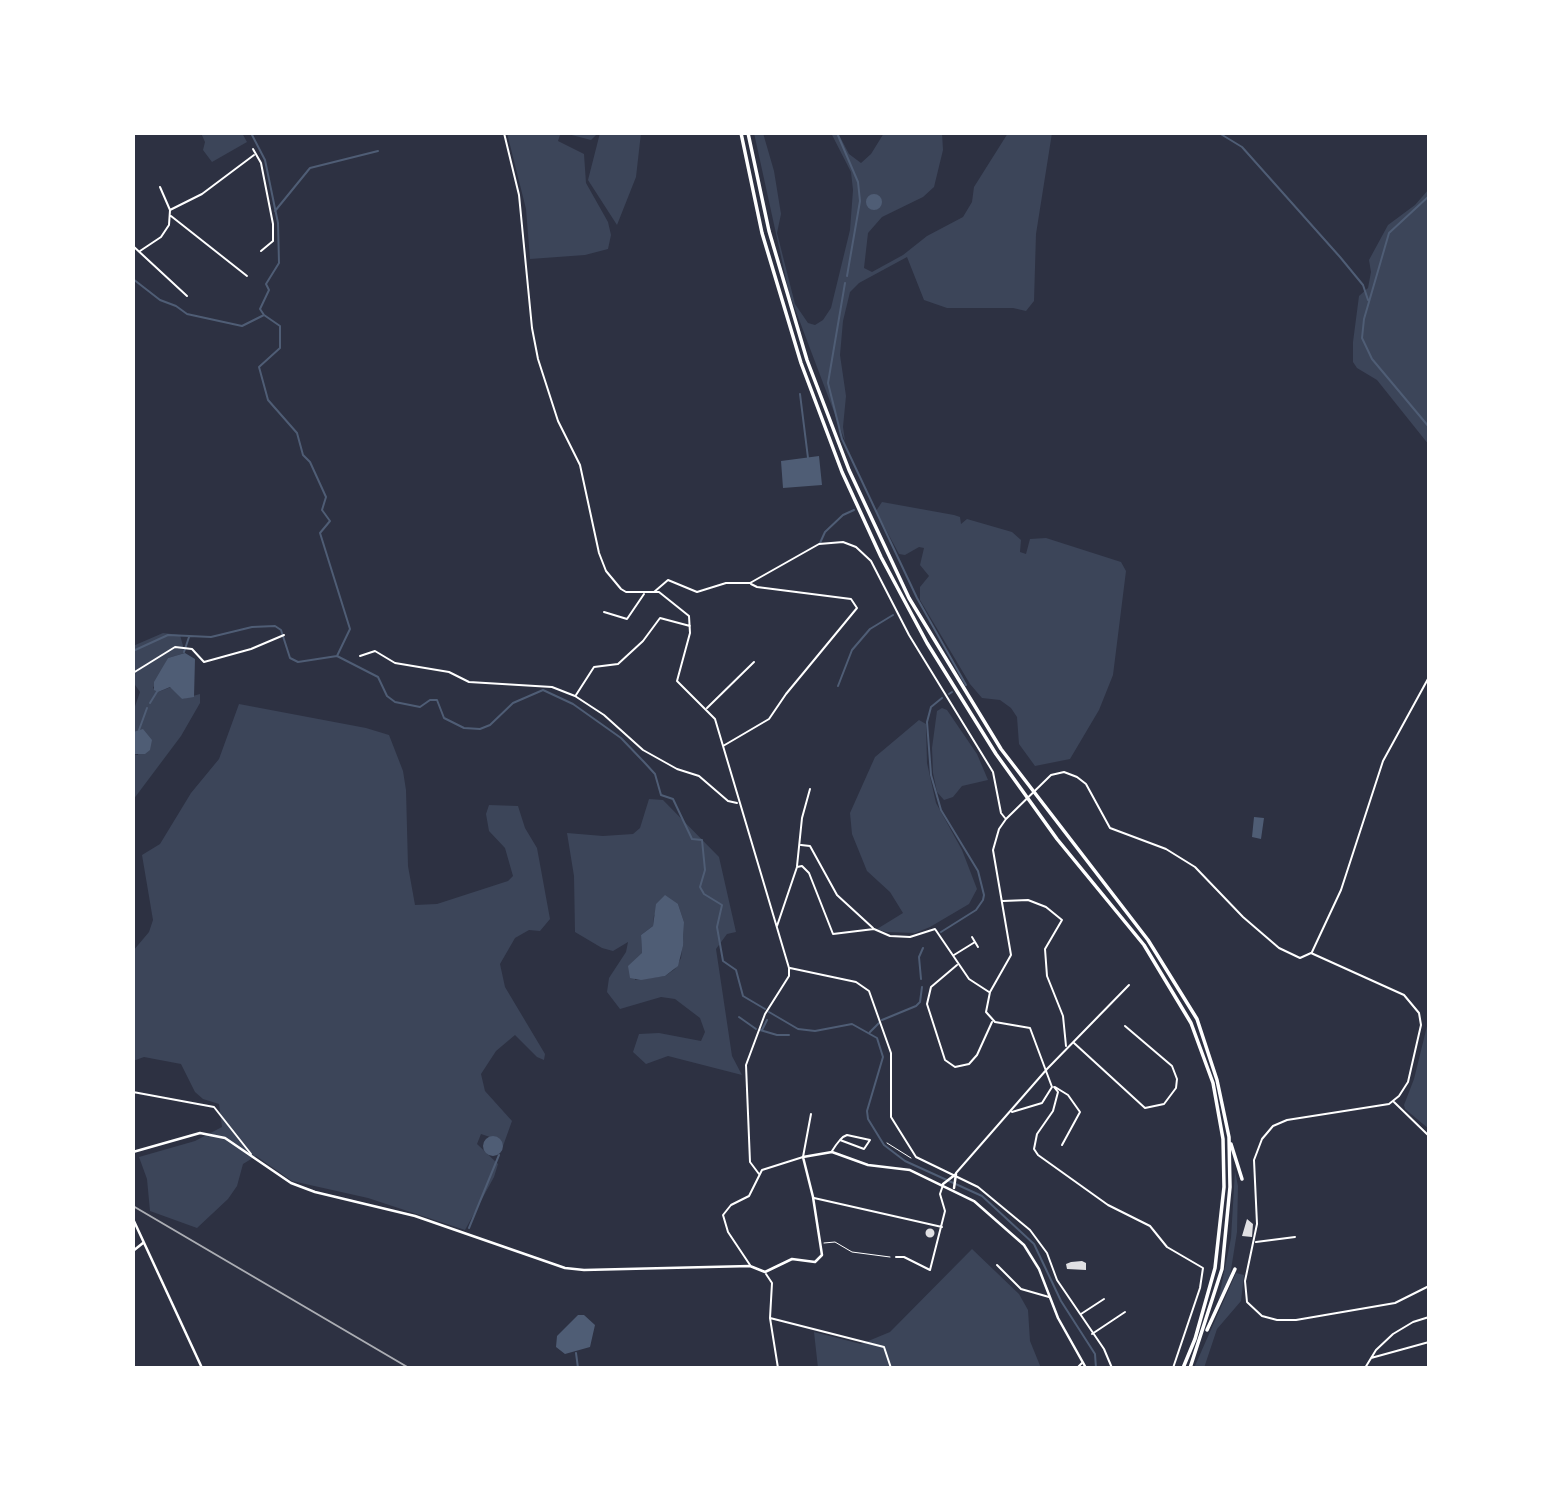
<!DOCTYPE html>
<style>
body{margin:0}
#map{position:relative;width:1562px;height:1501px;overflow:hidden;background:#2d3142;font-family:"Roboto Serif",serif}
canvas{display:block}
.frame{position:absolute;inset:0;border:135px solid #fff;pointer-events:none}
</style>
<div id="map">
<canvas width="1562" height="1501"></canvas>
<div class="frame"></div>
</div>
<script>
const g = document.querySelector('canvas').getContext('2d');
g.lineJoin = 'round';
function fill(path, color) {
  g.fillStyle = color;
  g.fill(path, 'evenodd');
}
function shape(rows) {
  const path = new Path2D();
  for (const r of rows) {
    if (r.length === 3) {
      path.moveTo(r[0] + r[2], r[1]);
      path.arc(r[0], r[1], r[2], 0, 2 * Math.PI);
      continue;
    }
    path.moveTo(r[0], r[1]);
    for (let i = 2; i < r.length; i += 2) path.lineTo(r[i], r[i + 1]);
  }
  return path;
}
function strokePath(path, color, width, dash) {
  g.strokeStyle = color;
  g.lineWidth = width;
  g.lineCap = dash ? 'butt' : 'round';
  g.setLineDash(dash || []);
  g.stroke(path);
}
fill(shape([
 [201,133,242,133,247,142,212,162,203,150,205,142],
 [507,133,598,133,591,140,564,133,560,135,558,141,584,154,586,183,608,222,611,235,608,249,585,255,530,259,526,209],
 [600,133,641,133,636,177,617,225,588,180],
 [754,133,763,133,774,171,781,214,777,233,795,304,808,323,815,325,823,320,831,308,850,230,853,190,851,172,831,133,838,133,849,154,861,163,871,154,884,133,942,133,943,150,934,187,923,197,882,217,868,233,864,268,872,272,903,255,927,236,963,217,972,202,974,187,1008,133,1052,133,1036,234,1034,301,1026,311,1013,308,947,308,924,300,907,257,859,283,850,292,843,321,840,355,846,396,843,427,845,441,789,293],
 [1429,189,1429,445,1377,380,1357,368,1353,362,1353,342,1359,296,1368,288,1371,272,1369,260,1388,225,1415,205],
 [882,502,954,515,960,517,961,524,967,519,1012,532,1021,540,1020,552,1026,554,1030,539,1046,538,1121,562,1126,571,1113,675,1099,710,1070,759,1035,766,1019,744,1017,717,1011,708,1000,700,982,698,970,684,920,600,920,587,929,576,920,565,924,548,919,547,905,555,899,554,876,511],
 [163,633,180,635,185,653,168,658,153,688,158,692,171,687,182,699,200,694,200,703,181,736,133,800,133,754,138,755,143,730,133,732,133,712,140,692,133,682,133,646],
 [239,704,366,728,389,735,403,771,406,790,408,866,415,905,437,904,508,881,513,876,505,848,489,831,486,814,489,805,518,806,525,828,537,848,550,919,540,931,529,930,515,938,500,964,505,987,545,1054,544,1060,537,1057,515,1035,496,1051,481,1074,485,1091,512,1121,503,1146,499,1140,481,1134,477,1144,498,1164,494,1177,465,1230,368,1198,292,1181,256,1156,243,1164,237,1186,228,1199,197,1228,150,1211,147,1179,139,1157,195,1141,222,1127,219,1104,203,1099,195,1092,181,1064,144,1057,133,1061,133,951,149,932,153,920,142,855,160,844,191,793,219,759],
 [942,708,947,710,977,754,988,780,962,786,953,797,944,800,937,792,933,773,932,748,937,711],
 [919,720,926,724,927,763,936,803,962,850,977,889,969,904,930,927,915,933,886,932,877,929,903,913,890,892,867,871,852,834,850,813,875,757],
 [649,799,663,800,719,857,736,932,727,934,716,949,732,1056,742,1075,668,1056,646,1064,633,1052,639,1034,659,1033,701,1041,705,1032,700,1018,675,999,661,997,620,1009,607,992,609,978,626,952,628,942,613,951,602,948,575,932,574,876,567,833,603,836,633,834,640,828],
 [678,904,684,922,684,934,681,958,675,969,665,976,635,980,642,953,641,935,653,926,654,915],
 [1429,1018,1429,1129,1405,1109,1404,1105,1414,1079],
 [1235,1171,1238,1186,1237,1232,1230,1276,1218,1302,1231,1238],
 [972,1249,1019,1294,1028,1310,1030,1341,1041,1368,818,1368,814,1332,861,1344,890,1332],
 [1236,1273,1244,1275,1241,1301,1217,1329,1204,1368,1194,1368]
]), '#3c4559');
fill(shape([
 [874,202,8],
 [819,456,822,485,783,488,781,461],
 [185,653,195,659,194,697,182,699,170,687,158,692,154,690,154,682,168,658],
 [143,729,152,740,150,750,145,754,133,754,133,732],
 [1254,817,1264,818,1261,839,1252,837],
 [665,895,678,904,684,922,683,946,678,966,665,976,641,980,630,978,628,966,642,953,641,935,653,926,656,904],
 [493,1146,10],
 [578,1315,584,1315,595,1325,590,1347,565,1354,556,1347,557,1336]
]), '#4f5d75');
strokePath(shape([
 [251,133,265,160,278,223,279,263,266,284,269,290,260,309,264,315],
 [837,133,858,182,860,201,847,276],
 [1219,133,1242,147,1340,257,1363,285,1368,300],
 [1429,196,1389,233,1364,319,1362,338,1372,359,1429,427],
 [275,211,310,168,378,151],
 [133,279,160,300,176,306,187,314,242,326,264,315,280,326,280,348,259,367,268,400,297,433,303,455,310,462,326,497,322,510,330,521,320,533,350,629,337,656],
 [845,283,828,383,842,439,917,598,966,685],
 [800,394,808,458],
 [820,543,825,532,843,515,854,510],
 [133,651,168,635,211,637,252,627,275,626,281,630,290,658,298,662,337,656,378,677,387,696,395,702,420,707,430,700,437,700,444,718,464,728,480,729,490,725,513,703,543,690,573,704,621,738,644,762,655,774,661,795,673,799,692,839,702,840,705,870,700,887,704,894,722,905,717,927,723,961,736,970,743,996,765,1009],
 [184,652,189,637],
 [838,686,852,650,870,629,893,615],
 [949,694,952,692],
 [150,703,158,690],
 [139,730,147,708],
 [941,932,976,910,983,900,984,895,978,871,941,810,931,775,927,722,931,707,942,698],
 [921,979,919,957,923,948],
 [769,1012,798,1029,815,1031,852,1024,877,1038,883,1057,867,1111,868,1119,884,1145,905,1161,982,1196,1034,1244,1061,1301,1095,1354,1096,1368],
 [739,1017,756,1029],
 [882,1020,916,1006,920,1002,922,987],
 [760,1030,777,1035,789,1035],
 [762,1030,767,1020],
 [870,1032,879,1023],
 [469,1228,499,1155],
 [576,1353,578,1368]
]), '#4f5d75', 2);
fill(shape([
 [1247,1219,1253,1224,1252,1237,1242,1236],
 [930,1233,4.5],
 [1082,1261,1086,1263,1086,1270,1067,1269,1066,1264,1071,1262]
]), '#e0e0e3');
strokePath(shape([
 [887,1143,911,1158],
 [824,1243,835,1242,852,1252,890,1257]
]), '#fff', 1);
strokePath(shape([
 [504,133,519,195,532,328,538,359,558,421,580,465,599,553,606,571,621,589,626,592,659,592,689,616,690,633,677,681,715,719,789,968,789,976,765,1014,746,1065,750,1162,759,1174],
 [253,149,261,163,273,224,273,241,261,251],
 [170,210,202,194,254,155],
 [171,216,247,276],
 [133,246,187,296],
 [140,251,161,237,169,225,170,210,160,187],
 [654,592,668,580,697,592,726,583,750,583,819,544,843,542,856,547,871,561,909,635,993,772,1001,813,1005,818],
 [604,612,627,619,644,594],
 [360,656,375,651,395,663,449,672,469,682,552,687,575,696,604,715,643,750,677,769,699,776,728,801,737,803],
 [133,673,175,647,192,649,204,662,251,649,284,635],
 [576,695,594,667,618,664,643,641,660,618,690,626],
 [707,708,754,662],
 [723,746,769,719,786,694,857,608,851,599,757,587,751,584],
 [801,845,810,846,837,895,873,928],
 [797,866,802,818,810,789],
 [1003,901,1028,900,1046,907,1062,920,1045,949,1047,976,1063,1016,1066,1046],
 [777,926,797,867,802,866,809,873,833,934,874,929,890,936,910,937,935,929,969,979,989,992],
 [972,937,978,947],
 [1312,952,1341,890,1383,761,1429,677],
 [1311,953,1404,995,1419,1013,1421,1025,1408,1082,1399,1096,1389,1104,1287,1120,1273,1126,1262,1139,1254,1160,1257,1224,1245,1281,1247,1302,1262,1316,1277,1320,1296,1320,1395,1303,1429,1286],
 [954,955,975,942],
 [957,965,931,987,927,1004,945,1060,955,1067,969,1064,977,1055,992,1022],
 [790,968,856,982,869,991,891,1053,891,1117,916,1157,978,1187,1030,1230,1047,1253,1057,1280,1104,1349,1112,1368],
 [1074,1043,1145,1108,1164,1104,1176,1088,1177,1079,1172,1066,1125,1026],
 [1054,1087,1058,1092,1053,1111,1037,1134,1034,1149,1038,1155,1108,1205,1150,1226,1167,1247,1203,1268,1200,1288,1173,1368],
 [1055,1087,1068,1095,1080,1112,1062,1145],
 [133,1092,214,1107,251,1154],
 [1394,1102,1429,1136],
 [1012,1112,1042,1103,1052,1087,1030,1028,995,1022,986,1012,990,992,1011,955,993,850,999,829,1006,819,1051,775,1064,772,1077,777,1086,784,1110,828,1166,849,1195,867,1243,917,1279,948,1300,958,1311,953],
 [832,1151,836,1145,840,1140,843,1137,847,1135,870,1140,864,1149,840,1140],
 [956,1173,1047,1069,1129,985],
 [814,1198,942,1227],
 [1256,1242,1295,1237],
 [896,1257,904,1257,930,1270,945,1211,940,1194,943,1185],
 [750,1265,728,1232,723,1215,731,1205,749,1196,762,1170,803,1157,811,1114],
 [997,1265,1021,1289,1049,1297],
 [766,1274,772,1283,770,1318,778,1368],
 [1081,1314,1104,1299],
 [770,1318,884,1347,891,1368],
 [1092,1334,1125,1312],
 [1371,1358,1429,1342],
 [1077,1368,1082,1363],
 [1365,1368,1376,1350,1393,1334,1413,1322,1429,1317]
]), '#fff', 2);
strokePath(shape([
 [133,1152,200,1133,225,1138,291,1183,315,1192,415,1216,565,1268,584,1270,750,1266,765,1272,792,1259,815,1262,822,1255,813,1197,803,1157,832,1152,868,1165,910,1170,974,1201,1024,1245,1039,1269,1058,1318,1086,1368],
 [943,1184,956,1174,954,1188],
 [133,1219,202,1368],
 [133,1251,143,1243]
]), '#fff', 2.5);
strokePath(shape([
 [741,133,762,233,801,363,842,472,881,557,927,643,996,754,1057,839,1144,945,1191,1023,1213,1083,1223,1139,1224,1187,1215,1268,1195,1339,1183,1368],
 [748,133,769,231,807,360,849,470,909,598,1001,749,1148,940,1197,1019,1217,1080,1229,1137,1230,1187,1222,1269,1190,1368],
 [1231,1144,1242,1179],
 [1207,1330,1235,1269]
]), '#fff', 3.5);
strokePath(shape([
 [133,1206,409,1368]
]), '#abadb3', 2);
</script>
